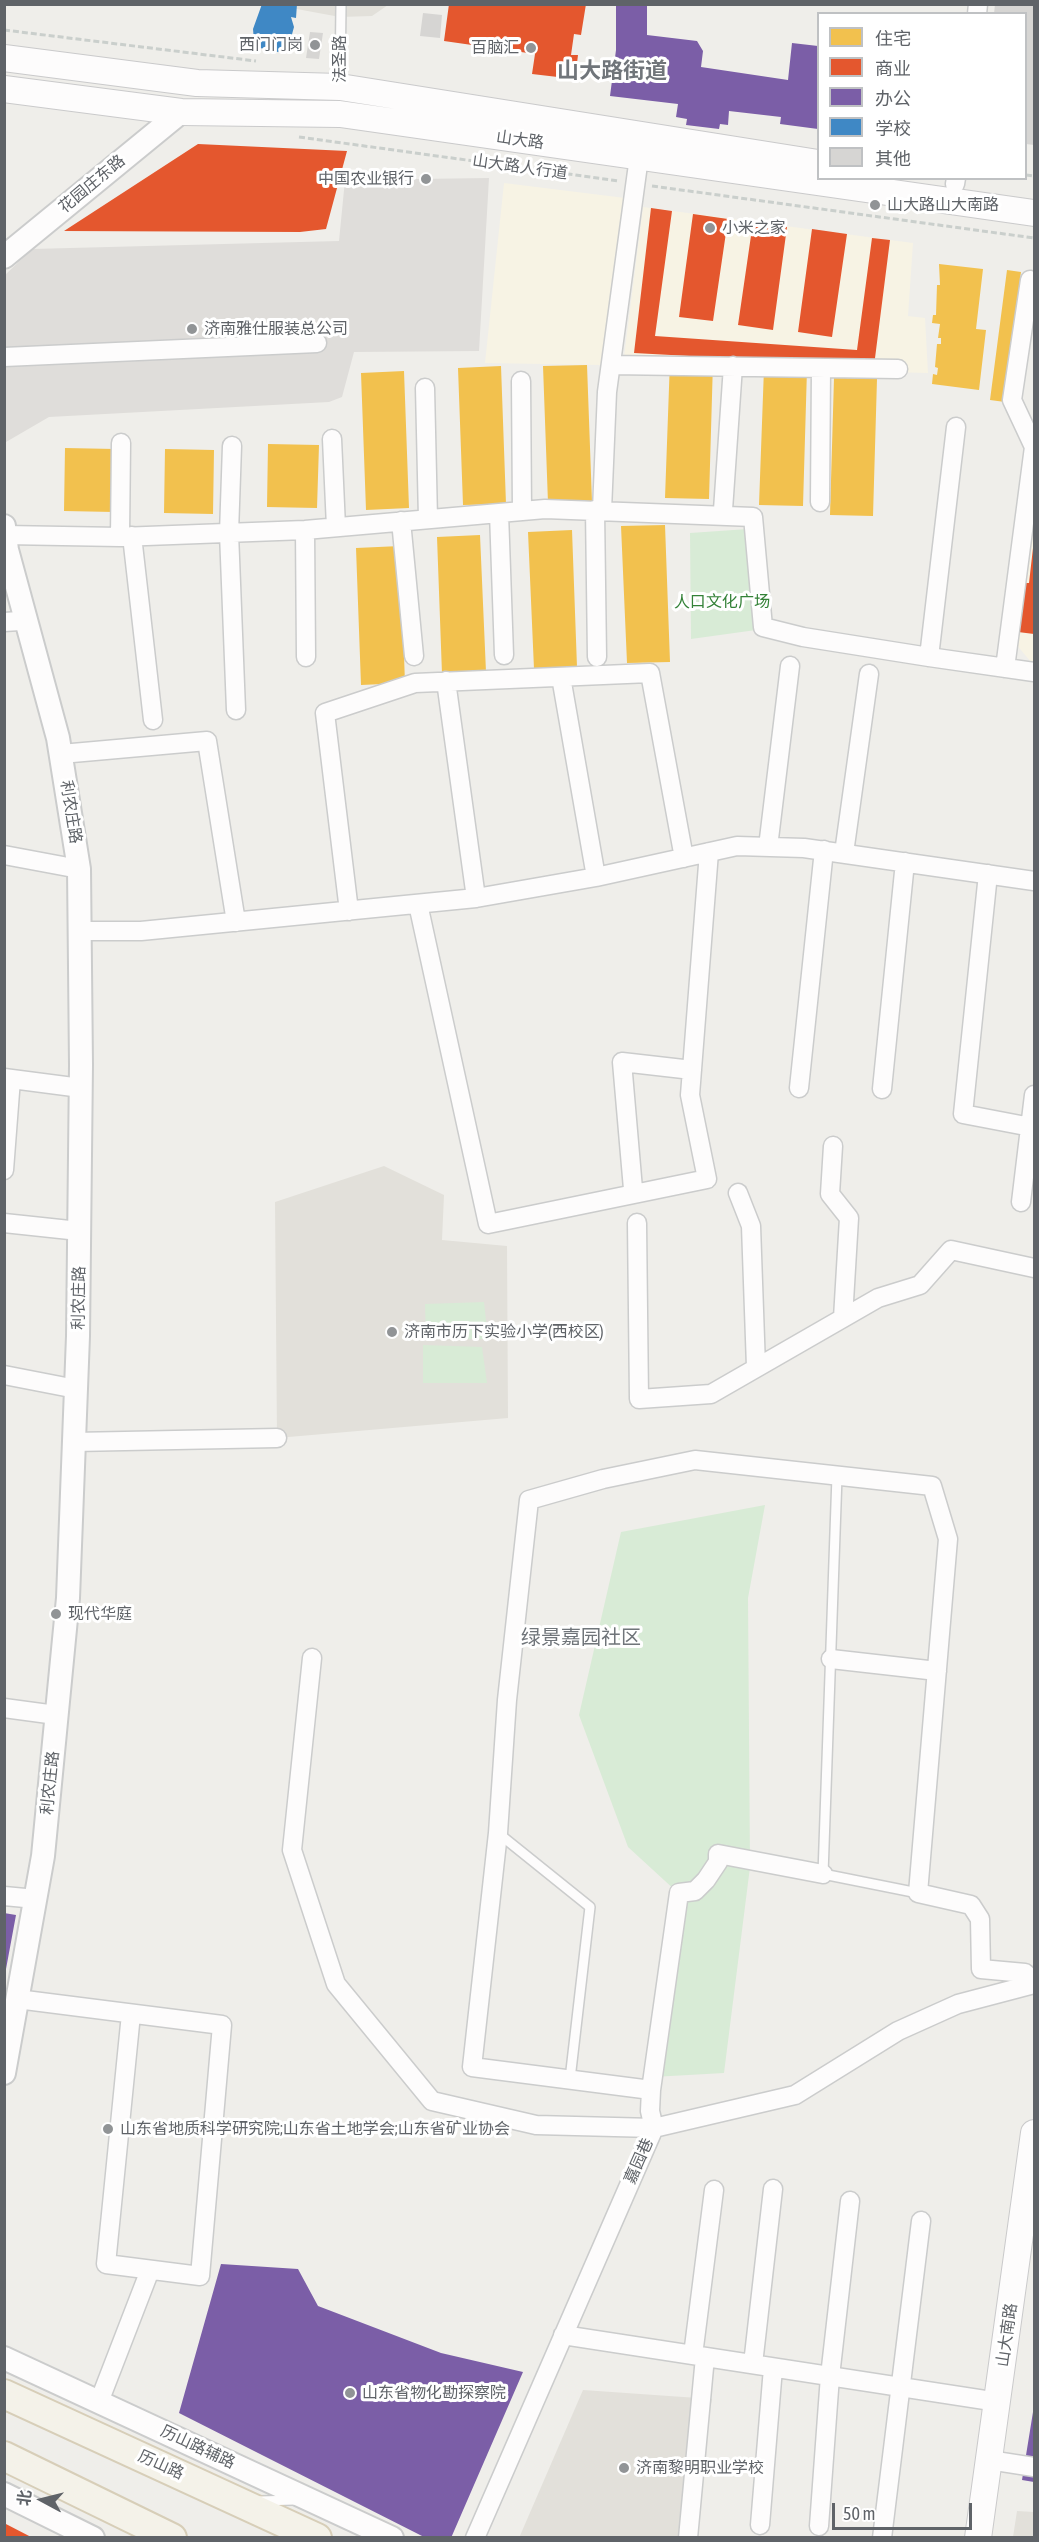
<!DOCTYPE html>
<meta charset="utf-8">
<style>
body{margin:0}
#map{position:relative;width:1039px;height:2542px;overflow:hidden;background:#efeeea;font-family:"Asap Condensed","Noto Sans SC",sans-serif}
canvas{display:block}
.frame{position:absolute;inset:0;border:6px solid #5f6368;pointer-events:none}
.legend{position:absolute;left:817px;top:12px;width:210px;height:168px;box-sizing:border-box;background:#fff;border:2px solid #bfc1c3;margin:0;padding:8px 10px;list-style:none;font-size:18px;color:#5f6368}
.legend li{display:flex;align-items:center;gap:12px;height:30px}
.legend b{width:30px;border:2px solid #bfc1c3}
.north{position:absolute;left:12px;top:2470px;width:60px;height:60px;-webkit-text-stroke:4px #fff;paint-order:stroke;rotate:277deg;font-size:16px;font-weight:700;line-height:24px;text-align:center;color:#5f6368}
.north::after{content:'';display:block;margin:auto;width:21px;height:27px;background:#5f6368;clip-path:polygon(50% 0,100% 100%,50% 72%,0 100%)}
.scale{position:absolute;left:832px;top:2503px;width:140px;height:27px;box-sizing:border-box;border:3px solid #5f6368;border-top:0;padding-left:8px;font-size:18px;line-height:21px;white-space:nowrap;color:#5f6368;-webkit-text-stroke:4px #fff;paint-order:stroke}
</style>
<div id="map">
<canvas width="1039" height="2542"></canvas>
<div class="frame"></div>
<ul class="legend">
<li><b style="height:16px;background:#f2c14e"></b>住宅</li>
<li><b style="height:16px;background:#e4572e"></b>商业</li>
<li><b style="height:16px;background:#7b5ea7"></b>办公</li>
<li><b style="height:16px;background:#3f88c5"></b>学校</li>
<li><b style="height:16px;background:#d6d5d3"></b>其他</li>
</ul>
<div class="north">北</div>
<div class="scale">50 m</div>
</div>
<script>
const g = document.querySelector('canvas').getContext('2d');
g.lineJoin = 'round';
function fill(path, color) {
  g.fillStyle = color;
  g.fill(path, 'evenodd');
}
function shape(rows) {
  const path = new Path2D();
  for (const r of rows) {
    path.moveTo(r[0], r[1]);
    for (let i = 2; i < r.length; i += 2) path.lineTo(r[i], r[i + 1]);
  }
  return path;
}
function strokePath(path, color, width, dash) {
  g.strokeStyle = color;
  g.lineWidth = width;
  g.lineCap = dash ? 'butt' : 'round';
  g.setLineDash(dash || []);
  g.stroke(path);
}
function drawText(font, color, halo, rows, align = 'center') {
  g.font = font + ' "Asap Condensed","Noto Sans SC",sans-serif';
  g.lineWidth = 6;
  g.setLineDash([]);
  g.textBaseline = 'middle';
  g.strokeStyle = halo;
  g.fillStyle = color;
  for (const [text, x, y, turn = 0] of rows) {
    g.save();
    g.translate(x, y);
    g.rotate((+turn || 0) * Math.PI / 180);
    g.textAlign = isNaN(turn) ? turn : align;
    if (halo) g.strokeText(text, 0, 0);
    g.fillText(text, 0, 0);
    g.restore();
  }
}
fill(shape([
 [504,183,625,198,601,365,485,363],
 [643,207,913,243,908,316,925,318,928,373,623,365],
 [1034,460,1034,662,1031,662,1004,630]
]), '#f7f3e4');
fill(shape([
 [489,178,479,351,354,352,342,397,329,402,49,417,6,442,4,276,32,249,339,241,345,180]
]), '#dfddda');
fill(shape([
 [275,5,388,5,372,16,340,17],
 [384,1166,444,1195,442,1240,507,1246,508,1418,277,1438,275,1202],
 [583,2390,712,2399,685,2537,519,2538],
 [1017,2511,1034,2512,1034,2537,1013,2537]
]), '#e2e0da');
fill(shape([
 [748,529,756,630,691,639,690,533],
 [484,1302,488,1339,426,1339,425,1304],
 [423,1345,482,1347,487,1383,423,1383],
 [765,1505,748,1598,750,1867,724,2073,653,2077,677,1892,628,1847,579,1715,621,1532]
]), '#d8ebd6');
fill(shape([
 [939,264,983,269,976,329,986,330,979,390,932,384,933,374,937,375,938,368,935,367,937,344,941,344,941,338,938,338,940,324,932,323,933,315,936,315,937,285,940,285],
 [1007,270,1021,272,1005,402,990,400],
 [670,360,713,362,709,499,665,498],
 [587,365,592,502,548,503,543,366],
 [501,366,506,504,463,505,458,368],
 [764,368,807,369,803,506,759,505],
 [404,371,409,508,366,510,361,373],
 [834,378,877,379,873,516,830,515],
 [268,444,319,445,317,508,267,507],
 [65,448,115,449,114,512,64,511],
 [165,449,214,450,213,514,164,513],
 [665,525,670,662,627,663,621,526],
 [572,530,577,667,534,669,528,532],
 [480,535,486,672,442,674,437,537],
 [400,546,405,683,361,685,356,548]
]), '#f2c14e');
fill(shape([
 [449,4,586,4,581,35,574,34,571,55,578,55,575,79,532,74,535,54,444,41],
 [198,144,347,151,326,229,300,232,64,231],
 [651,208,672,211,655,336,857,350,872,238,890,240,874,366,634,353],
 [693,214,728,219,713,321,679,317],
 [753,222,787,227,773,330,738,325],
 [812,229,847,234,832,337,798,332],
 [1033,548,1034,548,1034,634,1018,632,1024,583,1029,583],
 [4,2523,33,2538,4,2538]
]), '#e4572e');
fill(shape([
 [616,4,647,4,647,35,697,41,703,51,701,67,788,80,792,43,818,46,818,129,780,124,781,117,729,111,728,125,720,124,719,129,686,125,687,119,676,117,678,104,610,96,616,50],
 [4,1913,16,1915,6,1969,4,1969],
 [221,2264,298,2269,318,2306,441,2353,523,2372,451,2538,426,2538,179,2413],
 [1033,2412,1034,2412,1034,2482,1022,2480]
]), '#7b5ea7');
fill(shape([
 [262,4,297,4,296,18,291,17,294,27,291,38,278,52,260,48,254,41,253,29]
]), '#3f88c5');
fill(shape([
 [995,4,1034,6,1034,145,1026,144,1026,14,994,14],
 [423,13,442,15,440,38,420,36],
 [310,32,323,33,319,59,306,58]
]), '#d6d5d3');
const service = shape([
 [340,85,341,4],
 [837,1476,823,1874,918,1893],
 [498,1833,590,1907,570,2079],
 [260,2501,294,2500]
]);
const minor = shape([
 [977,14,978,4],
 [955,184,956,178],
 [4,357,317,343],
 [611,365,898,369],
 [521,381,522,511],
 [425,388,428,519],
 [332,439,336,527],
 [232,446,229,533,236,710],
 [820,502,821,368],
 [595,510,597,657],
 [602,510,607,392,639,157],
 [723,510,733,366],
 [499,513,504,655],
 [401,521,414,656],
 [305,530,306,657],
 [5,535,120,537,305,530,545,509,753,517,763,627,803,637,929,657,1034,672],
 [132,536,153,720],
 [120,537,121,443],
 [4,622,20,621],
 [929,657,956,427],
 [1005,668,1034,447,1012,400,1030,280],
 [561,677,596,877],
 [446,681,476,898],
 [61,754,207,741,236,922],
 [768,847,790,666],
 [844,853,869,674],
 [4,855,79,869],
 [988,874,963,1114,1031,1127],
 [418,904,488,1224,707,1179,690,1095,709,852],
 [349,911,325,713,415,683,650,673,684,858],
 [80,931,141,931,476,898,596,877,737,846,804,848,1034,881],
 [4,1078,81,1088],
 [799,1088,824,850],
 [882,1089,905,862],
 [833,1146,830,1194,849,1218,843,1318],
 [4,1170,11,1079],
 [633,1189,622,1062,692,1070],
 [738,1193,751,1226,756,1367],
 [1021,1202,1034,1095],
 [4,1223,79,1231],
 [637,1223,639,1399,711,1394,878,1298,920,1285,951,1250,1034,1268],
 [4,1375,76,1389],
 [74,1442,277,1438],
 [312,1658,292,1850,336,1984,432,2101,536,2125,654,2128,795,2095,898,2031,958,2004,1034,1984],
 [831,1659,937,1671],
 [4,1708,56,1715],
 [4,1896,36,1899],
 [17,1999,222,2025,200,2276,106,2264,131,2014],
 [651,2090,679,1893,695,1891,706,1880,718,1862,718,1854,823,1874],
 [654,2128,650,2111,651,2090,472,2067,498,1833,507,1700,529,1500,603,1479,695,1460,932,1486,948,1539,918,1893,971,1905,980,1919,981,1969,1025,1973,1034,1982],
 [563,2335,998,2402],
 [693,2355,714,2190],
 [753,2364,773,2189],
 [99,2402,150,2270],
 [989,2460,1034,2467],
 [760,2525,773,2368],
 [819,2526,830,2376,850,2201],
 [475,2538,654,2128],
 [688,2538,705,2357],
 [882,2538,921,2221]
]);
const tertiary = shape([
 [4,257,181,112],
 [4,526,7,550,58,738,79,869,81,1065,78,1336,68,1598,43,1856,4,2073],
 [4,2358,392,2538],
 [4,2494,93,2538]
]);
const secondary = shape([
 [4,58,197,83,340,87,818,163],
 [4,89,181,112,340,114,1034,213],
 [978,2538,1034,2133]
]);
const primary = shape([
 [4,2394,317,2538],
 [4,2456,172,2538]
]);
strokePath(service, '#cbcccc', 12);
strokePath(minor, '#cbcccc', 21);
strokePath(tertiary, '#cbcccc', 26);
strokePath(secondary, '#cacacb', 28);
strokePath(primary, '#d7ceb8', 32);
strokePath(shape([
 [4,30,256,61],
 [299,137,619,181],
 [1026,175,1034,176],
 [652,186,1034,238]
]), '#cacfcc', 3, [6, 3]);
strokePath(service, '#fdfcfc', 9);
strokePath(minor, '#fdfcfc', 18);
strokePath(tertiary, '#fdfcfc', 22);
strokePath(secondary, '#fdfcfc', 26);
strokePath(primary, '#f4f2e9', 28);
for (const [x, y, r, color] of [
 [315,45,6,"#919496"],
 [531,48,6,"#919496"],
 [426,179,6,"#919496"],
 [875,205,6,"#919496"],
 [710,228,6,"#919496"],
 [192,329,6,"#919496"],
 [392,1332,6,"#919496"],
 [56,1614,6,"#919496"],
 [108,2129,6,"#919496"],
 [350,2393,6,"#919496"],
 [624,2468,6,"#919496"]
]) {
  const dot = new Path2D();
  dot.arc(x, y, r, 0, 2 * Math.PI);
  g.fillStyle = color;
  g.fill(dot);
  strokePath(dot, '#fff', 2);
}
drawText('16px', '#5f6368', '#fff', [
 ["西门门岗",303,45,"right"],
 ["百脑汇",519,48,"right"],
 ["中国农业银行",414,179,"right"],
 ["山大路山大南路",887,205],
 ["小米之家",722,228],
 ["济南雅仕服装总公司",204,329],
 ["济南市历下实验小学(西校区)",404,1332],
 ["现代华庭",68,1614],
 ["山东省地质科学研究院;山东省土地学会;山东省矿业协会",120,2129],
 ["山东省物化勘探察院",362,2393],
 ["济南黎明职业学校",636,2468]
], 'left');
drawText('16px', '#5f6368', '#fff', [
 ["法圣路",340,59,-90],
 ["山大路",520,140,8],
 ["山大路人行道",520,167,8],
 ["花园庄东路",92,184,-40],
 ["利农庄路",71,812,81],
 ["利农庄路",79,1298,-89],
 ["利农庄路",50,1783,-84],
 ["嘉园巷",639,2161,-66],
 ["山大南路",1007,2335,-82],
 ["历山路辅路",198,2447,25],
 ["历山路",161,2465,24]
]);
drawText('16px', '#348238', '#fff', [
 ["人口文化广场",722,602]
]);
drawText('20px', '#70757a', '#fff', [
 ["绿景嘉园社区",581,1638]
]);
drawText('bold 22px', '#70757a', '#fff', [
 ["山大路街道",612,71]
]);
</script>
